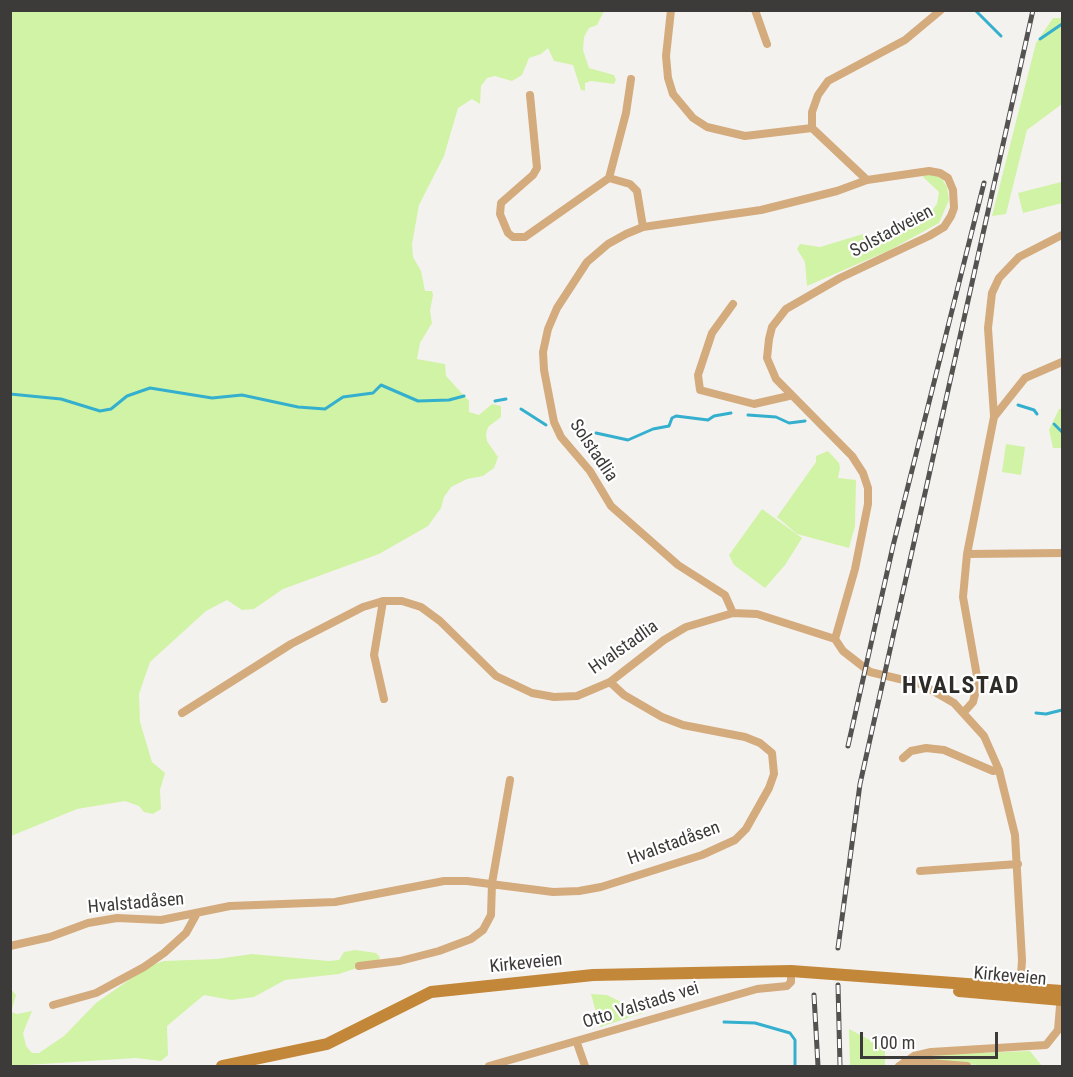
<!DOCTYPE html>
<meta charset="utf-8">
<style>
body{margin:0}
#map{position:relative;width:1073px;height:1077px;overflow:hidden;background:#f4f2ef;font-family:"Roboto Condensed",sans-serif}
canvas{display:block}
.frame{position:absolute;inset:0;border:12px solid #3c3b3a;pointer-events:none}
.scale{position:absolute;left:860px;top:1032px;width:138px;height:27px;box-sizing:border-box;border:3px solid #3c3b3a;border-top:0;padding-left:8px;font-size:18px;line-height:21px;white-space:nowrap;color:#3c3b3a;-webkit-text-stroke:4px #fff;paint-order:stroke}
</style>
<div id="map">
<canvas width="1073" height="1077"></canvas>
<div class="frame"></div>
<div class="scale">100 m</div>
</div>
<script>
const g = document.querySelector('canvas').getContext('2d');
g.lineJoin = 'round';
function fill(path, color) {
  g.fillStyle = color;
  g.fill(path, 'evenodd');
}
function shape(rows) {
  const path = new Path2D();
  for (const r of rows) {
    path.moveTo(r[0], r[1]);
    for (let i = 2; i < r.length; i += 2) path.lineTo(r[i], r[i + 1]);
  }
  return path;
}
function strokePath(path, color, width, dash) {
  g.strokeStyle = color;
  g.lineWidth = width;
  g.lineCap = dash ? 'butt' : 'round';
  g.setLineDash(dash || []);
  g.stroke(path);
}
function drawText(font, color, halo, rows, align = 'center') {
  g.font = font + ' "Roboto Condensed",sans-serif';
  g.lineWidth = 4.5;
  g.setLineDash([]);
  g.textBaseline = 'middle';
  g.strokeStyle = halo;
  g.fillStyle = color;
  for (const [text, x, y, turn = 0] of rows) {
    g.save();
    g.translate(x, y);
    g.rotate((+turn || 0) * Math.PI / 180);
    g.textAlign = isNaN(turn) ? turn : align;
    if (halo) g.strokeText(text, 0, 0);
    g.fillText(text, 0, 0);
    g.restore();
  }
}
fill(shape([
 [10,11,604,11,597,25,589,28,584,37,583,50,589,68,614,75,616,80,614,84,591,81,585,83,585,91,581,90,573,65,554,61,548,48,541,54,529,58,522,75,512,81,495,76,487,78,481,86,480,104,472,99,458,108,444,156,419,205,412,244,413,257,421,271,425,291,432,291,433,295,430,311,432,323,420,343,417,359,445,364,446,376,469,401,469,412,479,415,492,404,501,406,501,417,488,427,486,434,487,441,498,457,494,468,483,476,467,479,451,487,444,497,441,508,428,526,379,554,283,589,254,609,242,610,227,600,206,611,150,662,139,694,140,722,152,762,165,773,160,790,161,809,153,814,144,812,139,806,125,801,77,809,11,836],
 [1053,18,1062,18,1062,104,1027,130,1006,214,992,216,1036,43],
 [931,172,941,177,947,187,949,200,939,223,890,250,807,286,805,262,797,249,800,244,820,247,863,234,868,247,903,232,924,221,937,204,939,192,920,174],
 [1061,182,1062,203,1023,213,1018,193],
 [1059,409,1062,409,1062,448,1053,448,1049,430],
 [1006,444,1025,447,1021,475,1002,472],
 [828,451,839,463,840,468,838,478,856,480,855,526,849,548,797,534,777,517,816,462,816,456],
 [762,509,802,538,785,565,765,588,734,565,729,555],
 [355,950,376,953,380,957,378,961,339,974,285,980,254,997,231,1000,204,995,167,1026,168,1055,161,1061,136,1058,11,1066,11,989,16,995,11,1012,17,1014,32,1011,23,1033,26,1046,32,1053,39,1053,64,1036,96,1003,149,966,164,961,217,959,252,954,329,961,339,960,344,952],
 [591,994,607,995,643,1013,600,1027],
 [849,1029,885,1048,885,1066,850,1066],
 [1030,1051,1042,1066,989,1066,920,1060,920,1057,952,1054]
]), '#d1f3a5');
strokePath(shape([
 [975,10,1001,36],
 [1040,39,1062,24],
 [10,394,61,399,100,411,111,409,127,396,150,388,212,398,242,395,298,407,325,409,343,397,373,393,381,385,418,401,449,400,464,396],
 [495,401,506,399],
 [1018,405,1034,410,1037,414],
 [521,409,546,425],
 [748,415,776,417,789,423,805,421],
 [1054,424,1062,432],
 [596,433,628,440,653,429,669,426,672,418,676,416,708,420,714,416,731,413],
 [1036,713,1046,714,1062,710],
 [724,1022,755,1023,790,1033,795,1040,795,1066]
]), '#34b0ce', 3);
strokePath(shape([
 [671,10,666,56,668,78,673,94,693,118,707,127,745,136,812,128],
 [755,10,767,44],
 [530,95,537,168,533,175,501,203,500,214,508,233,513,237,525,237,609,178,630,184,637,191,643,227],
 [609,178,626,113,631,79],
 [733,304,712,333,698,375,700,390,754,404,789,396],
 [994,416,988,328,992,293,999,278,1019,257,1062,235],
 [967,554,994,417,1025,378,1062,362],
 [383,601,374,655,384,699],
 [733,613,725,595,678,565,611,506,590,471,561,437,554,422,544,370,543,352,548,329,557,308,587,262,608,244,626,234,643,227,761,210,837,191,867,180],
 [835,639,855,569,868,504,868,488,863,473,852,456,776,379,767,358,769,339,772,327,786,309,840,278,929,236,944,227,951,216,954,208,953,190,948,178,940,173,929,171,867,180,812,128,812,112,818,95,828,81,905,40,941,10],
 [964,712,973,702,978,682,963,597,967,554,1062,553],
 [182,713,291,644,363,607,383,601,402,601,421,607,440,621,496,676,532,693,554,697,577,696,610,682,664,640,686,627,733,613,757,614,835,639,843,651,870,672,921,684,954,703,984,736,999,770,1015,835,1022,960,1020,992],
 [903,758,911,751,926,748,944,750,993,771,999,770],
 [920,871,1018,864],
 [10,946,50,937,88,923,117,918,161,920,230,906,335,902,444,881,467,881,553,892,579,891,601,887,702,855,735,840,746,829,769,788,774,774,772,753,760,743,745,737,683,725,662,717,624,695,610,682],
 [359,966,400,961,439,951,471,939,483,930,491,915,492,883,510,780],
 [53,1005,96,993,144,967,164,953,186,933,196,915],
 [577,1043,585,1066],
 [905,1061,967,1066],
 [489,1066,757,989,787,986,791,982,791,971],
 [899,1066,914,1056,931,1052,1046,1045,1058,1030,1061,994]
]), '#d4ab7d', 8);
strokePath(shape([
 [959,991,1062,1000],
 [222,1066,327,1044,431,992,593,975,791,971,1062,991]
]), '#c3873a', 12);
const rail = shape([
 [848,746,893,546,984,183],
 [838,948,860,784,1033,10],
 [838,985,840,1066],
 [814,995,818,1066]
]);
strokePath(rail, '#545352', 5);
strokePath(rail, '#fff', 3, [9]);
drawText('18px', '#3c3b3a', '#fff', [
 ["Solstadveien",892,232,-28],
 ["Solstadlia",593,451,56],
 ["Hvalstadlia",624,648,-35],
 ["Hvalstadåsen",674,844,-20],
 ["Hvalstadåsen",136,904,-5],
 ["Kirkeveien",526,964,-6],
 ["Kirkeveien",1010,977,5],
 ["Otto Valstads vei",641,1006,-17]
]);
g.letterSpacing = '1.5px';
drawText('bold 24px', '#2d2c29', '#fff', [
 ["HVALSTAD",961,687]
]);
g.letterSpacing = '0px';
</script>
